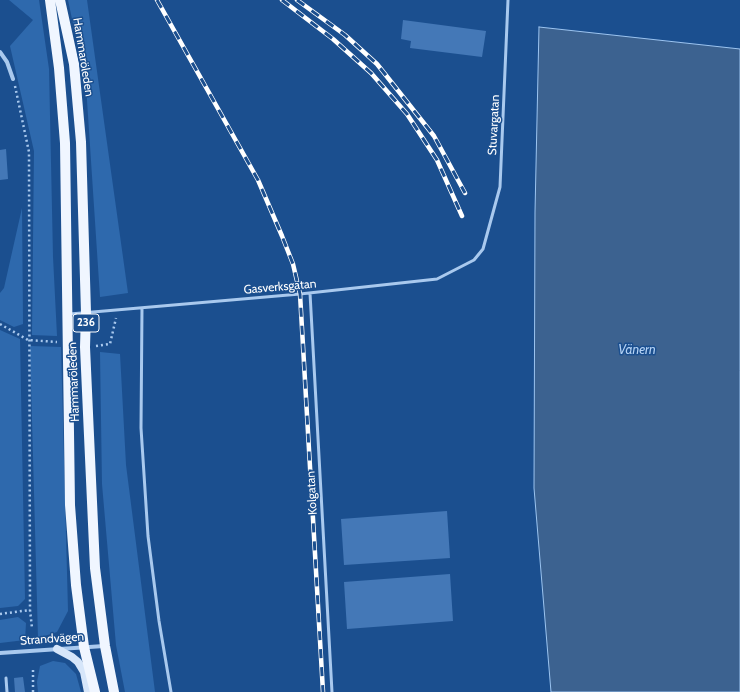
<!DOCTYPE html>
<meta charset="utf-8">
<style>
body{margin:0}
canvas{display:block;background:#1b4f8f}
</style>
<canvas width="740" height="692"></canvas>
<script>
const g = document.querySelector('canvas').getContext('2d');
g.lineJoin = 'round';
function fill(path, color) {
  g.fillStyle = color;
  g.fill(path, 'evenodd');
}
function shape(rows) {
  const path = new Path2D();
  for (const r of rows) {
    path.moveTo(r[0], r[1]);
    for (let i = 2; i < r.length; i += 2) path.lineTo(r[i], r[i + 1]);
  }
  return path;
}
function strokePath(path, color, width, dash) {
  g.strokeStyle = color;
  g.lineWidth = width;
  g.lineCap = dash ? 'butt' : 'round';
  g.setLineDash(dash || []);
  g.stroke(path);
}
function drawText(font, color, halo, rows, align = 'center') {
  g.font = font + ' Cabin,sans-serif';
  g.lineWidth = 3;
  g.setLineDash([]);
  g.textBaseline = 'middle';
  g.strokeStyle = halo;
  g.fillStyle = color;
  for (const [text, x, y, turn = 0] of rows) {
    g.save();
    g.translate(x, y);
    g.rotate((+turn || 0) * Math.PI / 180);
    g.textAlign = isNaN(turn) ? turn : align;
    if (halo) g.strokeText(text, 0, 0);
    g.fillText(text, 0, 0);
    g.restore();
  }
}
fill(shape([
 [9,0,39,0,49,69,53,257,57,336,32,335,34,151,10,46,33,20],
 [68,0,87,0,128,293,100,297,86,85],
 [22,208,23,324,14,327,0,320,0,293,4,288],
 [0,330,20,339,25,599,18,606,0,608],
 [30,346,61,347,68,611,57,632,38,638],
 [100,352,120,354,126,465,155,692,125,692,116,645,102,484],
 [18,617,26,623,25,640,0,643,0,620],
 [53,661,65,663,76,674,81,692,38,692,37,682,40,666]
]), '#2e69ad');
const water = shape([
 [539,27,740,49,740,692,551,692,534,488,535,212,539,27]
]);
fill(water, '#3c6290');
strokePath(water, '#9cc4f0', 1);
fill(shape([
 [403,20,486,31,482,57,410,48,411,41,401,39],
 [6,149,8,179,0,180,0,150],
 [447,511,450,558,344,565,341,519],
 [450,574,453,621,347,629,344,582],
 [23,677,25,692,15,692,14,678]
]), '#4478b7');
strokePath(shape([
 [15,86,29,152,30,610,32,628],
 [0,324,28,340,57,342],
 [96,346,110,344,116,318],
 [0,614,30,610],
 [33,692,33,670]
]), '#a9c9ee', 2.5, [2, 3]);
strokePath(shape([
 [310,293,332,692],
 [142,308,141,428,148,536,159,621,171,692],
 [70,314,300,294,437,279,474,260,483,249,500,187,508,0],
 [6,678,7,692]
]), '#a9c9ee', 3);
strokePath(shape([
 [0,52,7,62,13,79],
 [0,653,104,646]
]), '#a9c9ee', 4);
strokePath(shape([
 [57,649,72,657,78,662,84,672,88,692]
]), '#d6e6fa', 8);
strokePath(shape([
 [50,0,59,68,65,143,70,505,76,585,84,647,95,692],
 [60,0,74,64,81,142,86,313,85,347,95,568,105,646,114,692]
]), '#f0f6ff', 10);
const rail = shape([
 [157,0,258,180,282,236,293,264,300,294,323,692],
 [282,0,333,39,371,73,407,114,437,160,462,216],
 [297,0,345,35,377,64,434,136,465,193]
]);
strokePath(rail, '#fff', 4.5);
strokePath(rail, '#1b4f8f', 3, [9]);
for (const [x, y, w] of [
 [86,323,26]
]) {
  const box = new Path2D();
  box.roundRect(x - w / 2, y - 9, w, 18, 3);
  g.fillStyle = '#1b4f8f';
  g.fill(box);
  strokePath(box, '#fff', 1);
}
drawText('bold 11px', '#fff', null, [
 ["236",86,323]
]);
drawText('12px', '#fff', '#1b4f8f', [
 ["Hammaröleden",83,57,81],
 ["Stuvargatan",494,125,-87],
 ["Gasverksgatan",280,287,-5],
 ["Hammaröleden",74,382,-92],
 ["Kolgatan",312,493,-93],
 ["Strandvägen",52,639,-4]
]);
drawText('italic 13px', '#b5d3f5', '#1b4f8f', [
 ["Vänern",637,350]
]);
</script>
